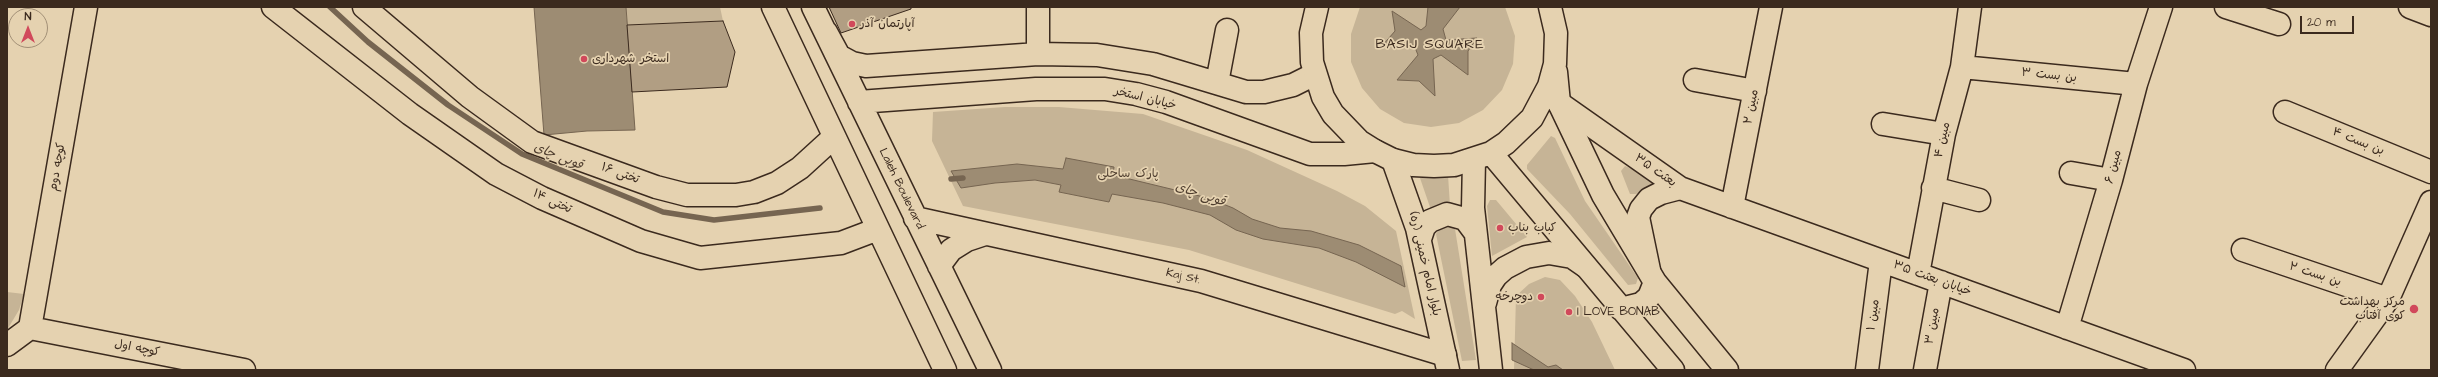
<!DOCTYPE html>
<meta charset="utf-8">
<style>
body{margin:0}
#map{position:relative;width:2438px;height:377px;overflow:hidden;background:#e5d2b0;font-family:"Architects Daughter",sans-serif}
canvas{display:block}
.frame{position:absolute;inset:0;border:8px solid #3b2a1e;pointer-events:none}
.north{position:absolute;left:8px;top:8px;width:40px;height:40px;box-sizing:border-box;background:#e5d2b0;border:1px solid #a18f76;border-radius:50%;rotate:0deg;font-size:11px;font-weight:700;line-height:16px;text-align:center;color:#3b2a1e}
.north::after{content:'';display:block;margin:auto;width:14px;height:18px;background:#d1495b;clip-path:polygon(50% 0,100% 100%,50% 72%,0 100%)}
.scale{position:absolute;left:2300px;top:16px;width:54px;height:18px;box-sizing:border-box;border:2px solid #3b2a1e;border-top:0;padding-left:5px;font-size:12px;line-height:14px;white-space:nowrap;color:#3b2a1e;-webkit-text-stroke:3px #e5d2b0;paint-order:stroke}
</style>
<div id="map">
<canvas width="2438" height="377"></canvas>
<div class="frame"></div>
<div class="north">N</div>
<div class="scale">20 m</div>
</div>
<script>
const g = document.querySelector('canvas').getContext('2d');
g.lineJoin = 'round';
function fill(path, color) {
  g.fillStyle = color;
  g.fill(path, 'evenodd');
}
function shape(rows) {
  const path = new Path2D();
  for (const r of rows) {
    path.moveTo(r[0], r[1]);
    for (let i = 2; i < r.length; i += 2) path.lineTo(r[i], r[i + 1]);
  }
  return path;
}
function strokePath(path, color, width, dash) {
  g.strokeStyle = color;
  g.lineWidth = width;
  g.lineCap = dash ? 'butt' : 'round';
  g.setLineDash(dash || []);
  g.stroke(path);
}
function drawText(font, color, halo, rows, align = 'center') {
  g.font = font + ' "Architects Daughter","Playpen Sans Arabic",sans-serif';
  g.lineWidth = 3.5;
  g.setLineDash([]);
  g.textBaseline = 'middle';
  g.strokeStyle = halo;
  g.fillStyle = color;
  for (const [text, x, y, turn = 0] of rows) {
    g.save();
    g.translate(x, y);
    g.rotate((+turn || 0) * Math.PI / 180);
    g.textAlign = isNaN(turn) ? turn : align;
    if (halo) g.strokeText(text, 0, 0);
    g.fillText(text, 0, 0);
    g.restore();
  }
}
fill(shape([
 [626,7,720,7,723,21,627,25],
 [1360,7,1505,7,1515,36,1513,64,1502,90,1483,110,1459,123,1431,127,1404,123,1380,109,1362,88,1351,62,1351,34],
 [1005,107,1059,107,1143,114,1247,150,1337,191,1365,206,1396,231,1415,319,1402,311,1395,314,1189,250,963,206,932,141,933,112],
 [1551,136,1555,138,1585,201,1638,278,1636,284,1628,285,1570,214,1527,169,1527,165],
 [1625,166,1651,177,1655,184,1653,187,1636,194,1630,194,1621,171],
 [1448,175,1450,206,1431,210,1420,178],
 [1490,200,1496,200,1527,237,1492,256,1487,206],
 [1449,225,1455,229,1476,360,1462,361,1436,234,1441,227],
 [1545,277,1560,280,1575,296,1592,322,1615,370,1514,370,1516,296,1529,284],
 [7,292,24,294,19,310,7,330]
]), '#c6b496');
const water = shape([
 [534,7,626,7,635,130,587,131,544,135,534,7],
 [1428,7,1460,7,1443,29,1446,40,1477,38,1468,51,1468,75,1441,55,1433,59,1435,96,1419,81,1397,80,1418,55,1414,45,1382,46,1395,31,1392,11,1421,30,1426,26,1428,7],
 [1066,158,1114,167,1113,175,1208,198,1233,208,1252,219,1280,228,1311,231,1359,245,1401,266,1405,287,1356,262,1319,248,1263,239,1236,230,1210,215,1163,203,1112,194,1109,202,1059,192,1061,185,1035,180,995,183,961,188,951,171,1017,164,1063,169,1066,158],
 [1512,343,1548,367,1556,365,1563,370,1534,370,1512,360,1512,343]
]);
fill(water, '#9d8c73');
strokePath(water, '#766551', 1);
strokePath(shape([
 [330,7,368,42,448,105,522,154,663,212,714,220,820,208],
 [951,179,963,178]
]), '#766551', 5.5);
const building = shape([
 [829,7,911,7,911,9,841,33,829,7],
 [723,21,735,52,727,87,632,92,627,25,723,21]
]);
fill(building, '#b19e83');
strokePath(building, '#3b2a1e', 1);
const minor = shape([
 [273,7,410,114,496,174,542,198,641,241,700,258,841,243,878,229],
 [364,7,470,97,532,142,656,187,687,195,736,195,754,192,777,183,800,168,834,137],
 [773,7,945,370],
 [813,7,990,370],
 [1038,7,1038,54],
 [2226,7,2279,24],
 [2410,7,2431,15],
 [826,32,839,56,852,63,866,66,1038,54,1097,55,1153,64,1246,92,1264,92,1293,85,1315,74],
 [1962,67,2136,84],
 [1695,80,1755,91],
 [1217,83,1227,30],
 [859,102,1036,89,1105,89,1136,94,1166,102,1310,154,1344,154,1375,151],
 [1559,103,1680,188,2184,370],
 [2285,112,2431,172],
 [1883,124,1944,134],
 [2071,173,2111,180],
 [1933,188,1979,200],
 [1732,207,1771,7],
 [915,218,1201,281,1445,355],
 [2243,250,2388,299],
 [939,266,951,250,967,240,985,234],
 [1649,270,1638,217,1641,209,1649,199,1661,193,1680,188],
 [1918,274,1944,134,1962,67,1970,7],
 [30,328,86,7],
 [30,328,244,370],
 [2067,328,2111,180,2136,84,2161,7],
 [7,345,30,328],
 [1867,370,1881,261],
 [1925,370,1941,282],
 [2337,370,2388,299,2431,202]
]);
const major = shape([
 [1393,160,1417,228,1448,370],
 [1474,160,1473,208,1491,370],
 [1420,239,1424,227,1430,221,1447,214,1465,219,1474,231],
 [1485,303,1490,285,1496,276,1505,268,1526,257,1549,253,1572,257,1585,266]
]);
const highway = shape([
 [1317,7,1311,33,1312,62,1323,97,1333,114,1359,141,1375,151,1393,160,1413,165,1434,166,1454,165,1491,153,1506,143,1532,118,1549,86,1555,64,1556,33,1550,7],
 [1556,72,1559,103,1603,195,1655,282,1727,370],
 [1491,153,1673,370],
 [1621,309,1641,304,1649,297,1655,282]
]);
strokePath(minor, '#3b2a1e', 25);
strokePath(major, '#3b2a1e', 25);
strokePath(highway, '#3b2a1e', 25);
strokePath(minor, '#e5d2b0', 22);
strokePath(major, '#e5d2b0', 22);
strokePath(highway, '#e5d2b0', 22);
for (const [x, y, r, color] of [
 [852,24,4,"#d1495b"],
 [584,59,4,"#d1495b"],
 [1500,228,4,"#d1495b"],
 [1541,297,4,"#d1495b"],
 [2414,309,5,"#d1495b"],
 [1569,312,4,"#d1495b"]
]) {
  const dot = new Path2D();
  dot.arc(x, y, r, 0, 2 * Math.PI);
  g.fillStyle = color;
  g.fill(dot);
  strokePath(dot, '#e5d2b0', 1.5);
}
drawText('12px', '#3b2a1e', '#e5d2b0', [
 ["آپارتمان آذر",860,24],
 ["استخر شهرداری",592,59],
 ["کباب بناب",1508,228],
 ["دوچرخه",1533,297,"right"],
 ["مرکز بهداشت",2405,302,"right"],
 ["کوی آفتاب",2405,316,"right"],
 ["I LOVE BONAB",1577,312]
], 'left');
drawText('12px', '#3b2a1e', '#e5d2b0', [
 ["بن بست ۳",2049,76,6],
 ["خیابان استخر",1145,99,14],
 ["مبین ۲",1752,107,-79],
 ["مبین ۴",1943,140,-77],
 ["بن بست ۴",2358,142,22],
 ["کوچه دوم",58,167,-80],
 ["مبین ۶",2114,167,-75],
 ["بعثت ۳۵",1655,171,35],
 ["تختی ۱۶",620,174,20],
 ["Laleh Boulevard",901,189,64],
 ["تختی ۱۴",552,202,25],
 ["بلوار امام خمینی (ره)",1424,264,77],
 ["بن بست ۲",2315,275,18],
 ["Kaj St.",1183,277,13],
 ["خیابان بعثت ۳۵",1932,279,20],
 ["مبین ۱",1874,315,-82],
 ["مبین ۳",1933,326,-80],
 ["کوچه اول",137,349,11]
]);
drawText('12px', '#503f30', '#e5d2b0', [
 ["پارک ساحلی",1128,174]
]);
drawText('italic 13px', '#4f3e2f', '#e5d2b0', [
 ["قوبی چای",558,157,22],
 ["قوبی چای",1200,195,18]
]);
g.letterSpacing = '1px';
drawText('14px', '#3b2a1e', '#e5d2b0', [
 ["BASIJ SQUARE",1430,45]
]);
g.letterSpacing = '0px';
</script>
